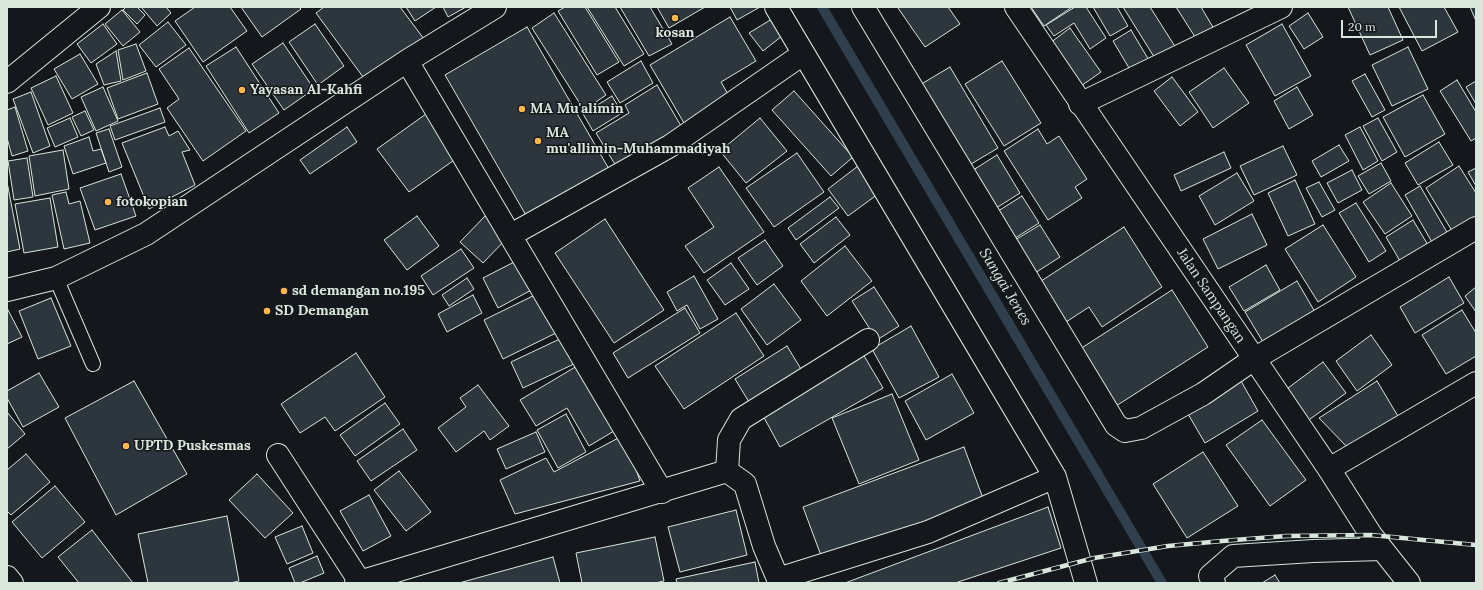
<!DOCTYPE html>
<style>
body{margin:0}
#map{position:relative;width:1483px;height:590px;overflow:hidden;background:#14181c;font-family:Lora,serif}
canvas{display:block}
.frame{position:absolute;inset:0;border:8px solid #d8e6dc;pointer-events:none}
.scale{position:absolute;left:1341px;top:20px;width:96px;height:18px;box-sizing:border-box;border:2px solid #d8e6dc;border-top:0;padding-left:5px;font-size:12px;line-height:14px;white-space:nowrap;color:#d8e6dc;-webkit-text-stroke:3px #14181c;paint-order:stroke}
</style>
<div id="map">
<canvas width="1483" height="590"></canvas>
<div class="frame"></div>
<div class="scale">20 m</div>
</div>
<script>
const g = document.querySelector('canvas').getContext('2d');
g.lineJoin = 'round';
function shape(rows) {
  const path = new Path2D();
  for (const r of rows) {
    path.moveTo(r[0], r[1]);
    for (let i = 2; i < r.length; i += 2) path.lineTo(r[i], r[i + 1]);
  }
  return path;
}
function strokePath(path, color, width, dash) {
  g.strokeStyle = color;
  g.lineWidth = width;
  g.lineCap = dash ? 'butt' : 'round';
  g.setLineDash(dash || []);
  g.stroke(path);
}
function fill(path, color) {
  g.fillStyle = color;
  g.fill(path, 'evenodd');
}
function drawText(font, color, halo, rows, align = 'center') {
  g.font = font + ' Lora,serif';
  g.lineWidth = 3;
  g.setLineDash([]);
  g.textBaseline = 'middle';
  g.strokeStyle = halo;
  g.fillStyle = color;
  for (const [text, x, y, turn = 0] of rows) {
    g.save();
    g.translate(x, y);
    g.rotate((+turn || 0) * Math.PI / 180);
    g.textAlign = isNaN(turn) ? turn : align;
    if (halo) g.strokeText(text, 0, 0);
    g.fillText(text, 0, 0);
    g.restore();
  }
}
strokePath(shape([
 [822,7,1162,583]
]), '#2f3f4d', 10);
const building = shape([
 [126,7,137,7,145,15,137,24,123,10,126,7],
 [141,7,166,7,171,13,157,26,141,7],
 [195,7,230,7,247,31,203,62,175,21,195,7],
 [241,7,299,7,301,9,262,37,241,7],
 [324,7,400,7,424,39,366,81,316,13,324,7],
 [406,7,436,7,415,21,406,7],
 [443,7,466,7,448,17,443,7],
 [565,7,585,7,619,62,597,75,558,11,565,7],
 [587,7,615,7,644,54,624,66,587,7],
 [620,7,650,7,672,44,649,56,620,7],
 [657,7,705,7,669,28,657,7],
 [730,7,760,7,737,20,730,7],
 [900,7,948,7,960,24,925,47,898,8,900,7],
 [1031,7,1072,7,1044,26,1031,7],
 [1075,7,1086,7,1106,38,1090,49,1074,23,1054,36,1046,25,1075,7],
 [1093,7,1117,7,1128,26,1110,36,1093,7],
 [1123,7,1150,7,1176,48,1156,60,1123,7],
 [1176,7,1201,7,1214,29,1197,40,1176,7],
 [1348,7,1388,7,1403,40,1370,55,1348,7],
 [1399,7,1444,7,1458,32,1422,51,1399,7],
 [1470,7,1476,7,1476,21,1470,7],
 [122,10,140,32,123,46,105,24,122,10],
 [554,13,606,95,584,110,532,28,554,13],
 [1308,13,1323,37,1304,49,1289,26,1308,13],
 [730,17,756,61,721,82,729,96,684,123,650,65,730,17],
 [772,19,782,36,763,51,749,33,772,19],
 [168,22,186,45,156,67,139,45,168,22],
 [103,24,117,44,91,63,77,44,103,24],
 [315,24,344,66,318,85,289,42,315,24],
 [1282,24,1311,76,1275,96,1246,45,1282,24],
 [527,27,609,169,527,217,445,75,527,27],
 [1070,28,1101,72,1081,86,1050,43,1070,28],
 [1131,30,1150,62,1132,73,1113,41,1131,30],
 [283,43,314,89,284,110,252,64,283,43],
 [136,44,146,71,123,80,118,50,136,44],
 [236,47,279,113,249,133,206,66,236,47],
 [1408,47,1428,89,1392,106,1372,65,1408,47],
 [189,48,246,131,203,161,167,108,179,99,159,69,189,48],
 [116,51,121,81,104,85,96,64,116,51],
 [80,54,98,84,72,99,54,69,80,54],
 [641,61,653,83,620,103,607,82,641,61],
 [1002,61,1041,123,1004,146,965,84,1002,61],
 [950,67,998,148,966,167,918,86,950,67],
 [1224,68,1249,103,1213,128,1189,92,1224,68],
 [147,73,158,104,118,119,107,88,147,73],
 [1365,74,1385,110,1372,117,1352,81,1365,74],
 [56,76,73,113,48,125,31,88,56,76],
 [1172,77,1198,112,1180,126,1154,91,1172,77],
 [1457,80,1476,112,1476,138,1471,141,1440,91,1457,80],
 [1476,81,1476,104,1466,87,1476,81],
 [657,85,684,131,619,171,596,133,629,113,625,105,657,85],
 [103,87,118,121,96,131,81,97,103,87],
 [1297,87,1313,115,1289,129,1274,101,1297,87],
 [794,91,853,157,831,176,772,110,794,91],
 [31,92,50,146,33,153,13,99,31,92],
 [1423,95,1445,134,1405,157,1383,117,1423,95],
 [612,96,622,113,593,131,583,114,612,96],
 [15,107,28,151,12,156,7,138,7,110,15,107],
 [160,108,165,122,115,140,110,126,160,108],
 [85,111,94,130,81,136,72,117,85,111],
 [426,114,457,158,409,192,377,149,426,114],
 [70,118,78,137,55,147,47,128,70,118],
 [760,118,787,151,746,183,720,151,760,118],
 [1378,118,1397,152,1382,161,1363,126,1378,118],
 [165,127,169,136,178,131,190,150,182,152,195,185,149,209,122,143,165,127],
 [347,127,357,142,310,174,300,160,347,127],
 [1360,127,1378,161,1363,170,1345,135,1360,127],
 [109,129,122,167,109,172,96,133,109,129],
 [1038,129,1047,144,1059,136,1087,179,1075,187,1082,198,1048,220,1004,151,1038,129],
 [89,137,93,151,101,149,106,163,73,174,64,146,89,137],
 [1439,142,1453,165,1418,185,1405,163,1439,142],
 [1339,145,1349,161,1321,177,1312,161,1339,145],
 [1283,146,1297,175,1254,195,1240,166,1283,146],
 [63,150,69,189,35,196,29,156,63,150],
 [1224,152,1231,168,1181,191,1174,175,1224,152],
 [797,153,824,192,774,227,746,188,797,153],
 [997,155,1020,193,993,210,970,172,997,155],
 [27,158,33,197,14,200,8,161,27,158],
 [1381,163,1391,181,1369,194,1358,176,1381,163],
 [858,166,878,194,848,216,828,189,858,166],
 [1459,166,1476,193,1476,220,1454,234,1426,188,1459,166],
 [719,167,764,232,704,273,685,246,714,227,688,188,719,167],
 [1476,168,1476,186,1468,172,1476,168],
 [1352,170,1362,190,1338,203,1327,183,1352,170],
 [1237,173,1254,201,1215,225,1199,196,1237,173],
 [121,174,136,216,95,230,80,188,121,174],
 [1295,180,1315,224,1288,236,1268,193,1295,180],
 [7,182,20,249,7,252,7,182],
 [1319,182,1335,210,1322,217,1306,188,1319,182],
 [1391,183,1412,216,1385,234,1363,202,1391,183],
 [1420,186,1448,234,1433,244,1405,195,1420,186],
 [66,192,69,204,80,201,90,243,64,249,52,195,66,192],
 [1022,196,1039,223,1012,240,995,213,1022,196],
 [830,197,839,208,796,240,788,228,830,197],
 [50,198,58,247,24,253,15,204,50,198],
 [1356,203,1386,251,1369,262,1339,213,1356,203],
 [487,214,509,236,483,263,460,242,487,214],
 [1252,214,1267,245,1218,269,1203,239,1252,214],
 [417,216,439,246,407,270,384,240,417,216],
 [836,217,850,235,814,263,800,244,836,217],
 [605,219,664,310,614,343,555,253,605,219],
 [1413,220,1431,250,1403,266,1386,237,1413,220],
 [1040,225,1060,257,1035,273,1015,240,1040,225],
 [1323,225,1356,277,1318,302,1285,249,1323,225],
 [1124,227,1162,287,1102,327,1089,307,1060,326,1035,285,1124,227],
 [765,240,783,266,757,285,738,258,765,240],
 [845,246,872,281,827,316,801,281,845,246],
 [461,249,474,268,433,295,421,276,461,249],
 [520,259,535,288,498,308,483,278,520,259],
 [731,263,749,289,725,305,707,280,731,263],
 [1266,265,1280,290,1244,311,1229,287,1266,265],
 [694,276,718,319,700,329,687,305,677,311,667,292,694,276],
 [1449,277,1464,303,1415,333,1400,307,1449,277],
 [467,278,474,289,449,306,442,295,467,278],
 [1297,281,1315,312,1263,342,1245,312,1297,281],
 [774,284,801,320,767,345,741,309,774,284],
 [874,287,899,326,877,340,852,301,874,287],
 [1476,287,1476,312,1465,296,1476,287],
 [1172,290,1208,347,1116,406,1080,349,1172,290],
 [541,292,560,331,503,359,484,320,541,292],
 [473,295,482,313,447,332,438,314,473,295],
 [51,298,71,346,38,359,19,311,51,298],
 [7,308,22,337,7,344,7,308],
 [685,308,700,333,628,378,613,353,685,308],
 [1462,310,1476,333,1476,356,1446,374,1422,335,1462,310],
 [736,313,764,356,684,409,655,366,736,313],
 [911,326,939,377,899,398,872,349,911,326],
 [1371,335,1392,365,1357,391,1336,361,1371,335],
 [564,337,576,363,523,388,511,362,564,337],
 [787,346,804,374,752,407,735,379,787,346],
 [356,353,385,397,335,431,325,417,300,433,281,404,356,353],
 [863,354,883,388,780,447,761,412,863,354],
 [1323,362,1346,393,1306,422,1284,391,1323,362],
 [582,363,619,428,589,446,567,408,536,426,520,400,582,363],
 [39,373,59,407,23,427,7,398,7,391,39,373],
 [952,374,974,413,926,440,905,401,952,374],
 [134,381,187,474,116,515,65,418,134,381],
 [1241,381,1258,411,1205,443,1188,414,1241,381],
 [1377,381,1399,418,1349,449,1319,418,1377,381],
 [478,385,509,426,490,440,484,431,456,452,438,428,466,407,460,398,478,385],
 [892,394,919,460,859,484,832,418,892,394],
 [385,403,400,424,355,456,340,435,385,403],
 [7,412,25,434,7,449,7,412],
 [566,414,586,452,558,468,537,430,566,414],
 [1262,420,1306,480,1270,506,1226,445,1262,420],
 [403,429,417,450,371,481,357,461,403,429],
 [536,432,545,452,506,469,497,449,536,432],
 [624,435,640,481,515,514,500,480,546,458,554,472,624,435],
 [964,447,984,501,823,561,803,507,964,447],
 [1203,452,1238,506,1187,538,1153,484,1203,452],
 [26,454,50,482,11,515,7,511,7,470,26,454],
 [399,471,431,512,406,531,374,490,399,471],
 [257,474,293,513,265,538,229,500,257,474],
 [55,486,85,522,42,558,12,522,55,486],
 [369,495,391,536,363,551,340,511,369,495],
 [1048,507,1061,548,955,583,845,583,1048,507],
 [736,510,747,555,680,572,668,527,736,510],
 [227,516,239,581,230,583,148,583,138,534,227,516],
 [302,526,313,553,287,564,275,537,302,526],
 [92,530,133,583,79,583,58,557,92,530],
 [655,537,664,581,655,583,582,583,576,553,655,537],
 [317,556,324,573,300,583,295,583,289,568,317,556],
 [553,557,560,583,459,583,553,557],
 [755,562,759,583,677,583,676,579,755,562],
 [1275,575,1280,583,1262,583,1275,575]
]);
fill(building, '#2c363c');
strokePath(building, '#d8e6dc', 1);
const service = shape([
 [56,278,93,364]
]);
const minor = shape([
 [776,7,1055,477,1086,583],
 [863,7,1116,425,1125,431,1141,428,1203,394,1254,359,1476,228],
 [1016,7,1329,469,1371,535,1409,583],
 [407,61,662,492],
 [7,82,99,7],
 [1080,104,1281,7],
 [511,235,670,146,803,54],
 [7,290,56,278,146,234,407,61,495,7],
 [278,455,360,582],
 [1329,469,1476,383],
 [727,471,745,484,764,546,778,579,928,532,1055,477],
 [727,471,729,440,741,419,868,340],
 [356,583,727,471],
 [1214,583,1210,576,1233,556,1313,551,1382,549]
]);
const tertiary = shape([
 [7,577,12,583]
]);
strokePath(service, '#d8e6dc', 16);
strokePath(minor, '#d8e6dc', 24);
strokePath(tertiary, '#d8e6dc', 24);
strokePath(service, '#14181c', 14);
strokePath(minor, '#14181c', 22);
strokePath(tertiary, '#14181c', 22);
const rail = shape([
 [999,583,1094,558,1168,546,1222,541,1286,536,1371,535,1476,545]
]);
strokePath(rail, '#d8e6dc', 4.5);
strokePath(rail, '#14181c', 3, [9]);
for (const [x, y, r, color] of [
 [675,18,4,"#ffb74d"],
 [242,90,4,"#ffb74d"],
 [522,109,4,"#ffb74d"],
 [538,141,4,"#ffb74d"],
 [108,202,4,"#ffb74d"],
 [284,291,4,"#ffb74d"],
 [267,311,4,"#ffb74d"],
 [126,446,4,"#ffb74d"]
]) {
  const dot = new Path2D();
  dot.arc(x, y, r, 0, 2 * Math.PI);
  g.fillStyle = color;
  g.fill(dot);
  strokePath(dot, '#14181c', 1.5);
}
drawText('bold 14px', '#d8e6dc', '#14181c', [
 ["kosan",675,33,"center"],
 ["Yayasan Al-Kahfi",250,90],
 ["MA Mu'alimin",530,109],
 ["MA",546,133],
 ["mu'allimin-Muhammadiyah",546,149],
 ["fotokopian",116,202],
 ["sd demangan no.195",292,291],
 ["SD Demangan",275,311],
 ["UPTD Puskesmas",134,446]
], 'left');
drawText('14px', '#d8e6dc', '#14181c', [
 ["Jalan Sampangan",1211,296,56]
]);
drawText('italic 15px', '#d8e6dc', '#14181c', [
 ["Sungai Jenes",1005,287,59]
]);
</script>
